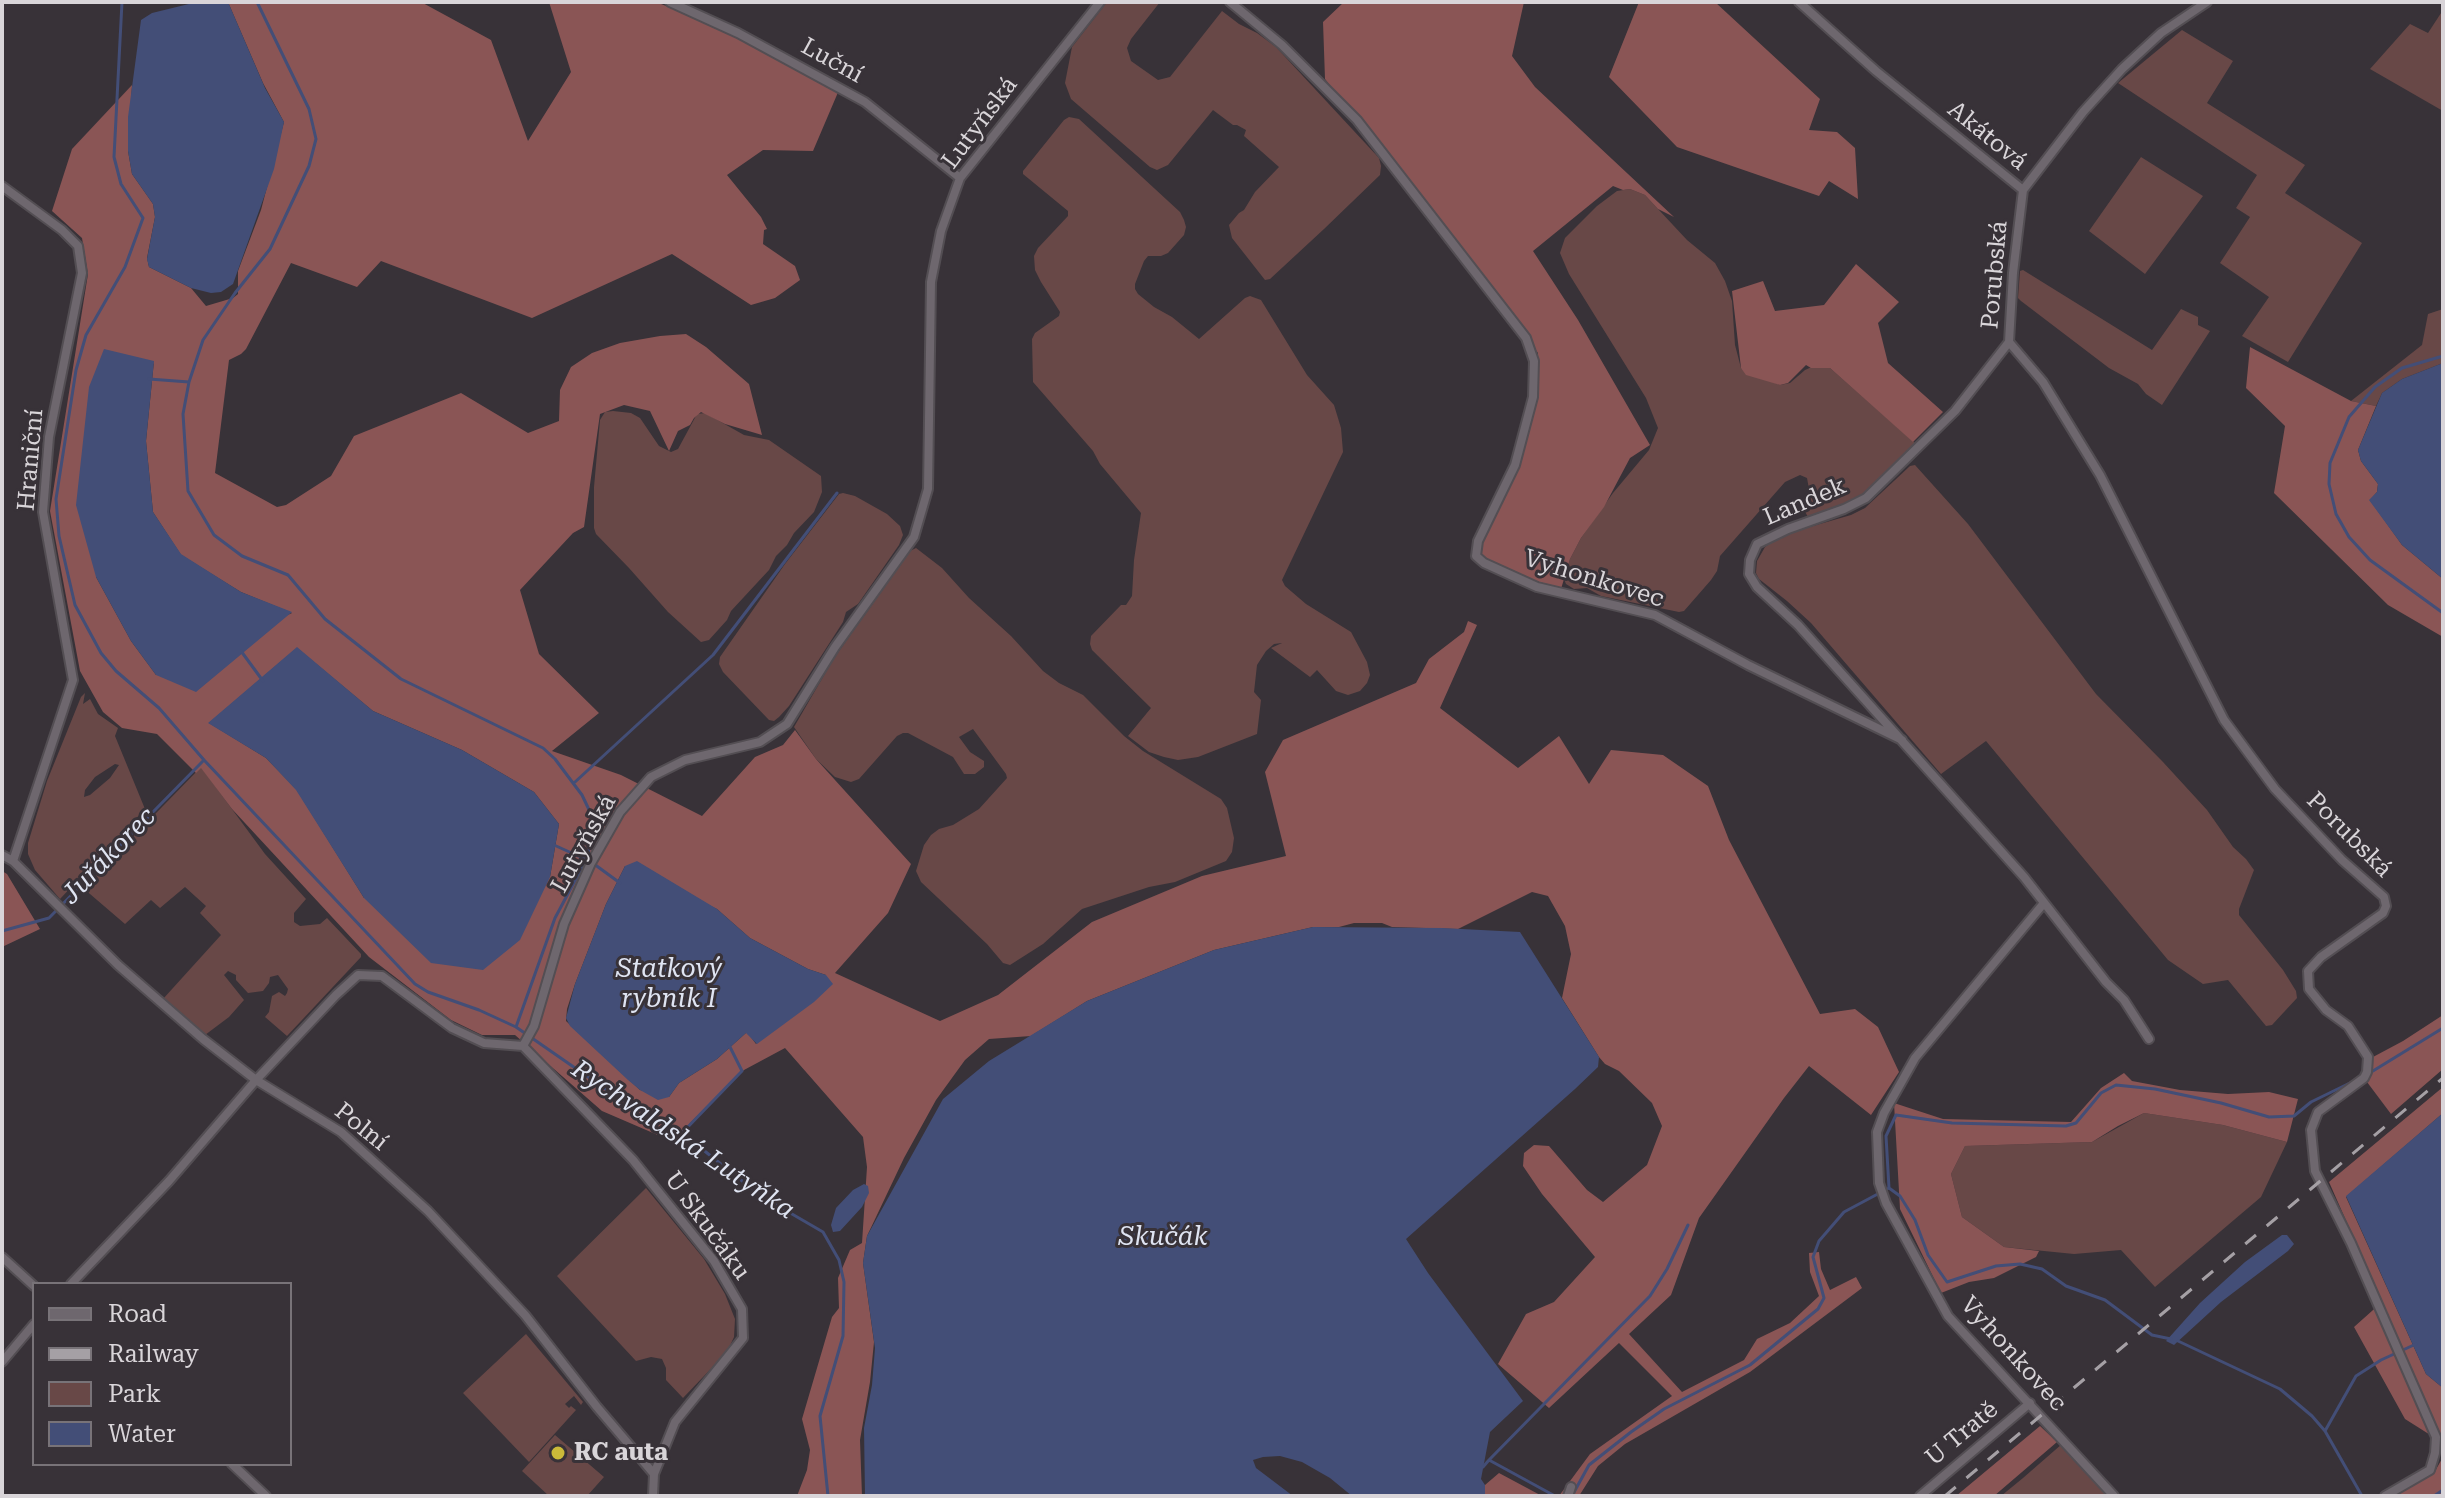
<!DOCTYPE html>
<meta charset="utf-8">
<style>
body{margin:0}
#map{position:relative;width:2445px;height:1498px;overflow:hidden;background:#383238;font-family:"Roboto Serif",serif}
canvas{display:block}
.frame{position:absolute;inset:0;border:4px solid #d9d5d9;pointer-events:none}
.legend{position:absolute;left:32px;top:1282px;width:260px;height:184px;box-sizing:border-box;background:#383238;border:2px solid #787378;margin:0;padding:10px 14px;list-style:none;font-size:24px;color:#d9d5d9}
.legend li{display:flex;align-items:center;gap:16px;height:40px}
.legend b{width:40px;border:2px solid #787378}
</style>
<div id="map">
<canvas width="2445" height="1498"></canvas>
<div class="frame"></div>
<ul class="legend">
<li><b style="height:10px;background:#6e676e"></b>Road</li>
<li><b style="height:10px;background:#a5a0a5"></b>Railway</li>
<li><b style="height:22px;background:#684847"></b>Park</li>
<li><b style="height:22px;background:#434e77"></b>Water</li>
</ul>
</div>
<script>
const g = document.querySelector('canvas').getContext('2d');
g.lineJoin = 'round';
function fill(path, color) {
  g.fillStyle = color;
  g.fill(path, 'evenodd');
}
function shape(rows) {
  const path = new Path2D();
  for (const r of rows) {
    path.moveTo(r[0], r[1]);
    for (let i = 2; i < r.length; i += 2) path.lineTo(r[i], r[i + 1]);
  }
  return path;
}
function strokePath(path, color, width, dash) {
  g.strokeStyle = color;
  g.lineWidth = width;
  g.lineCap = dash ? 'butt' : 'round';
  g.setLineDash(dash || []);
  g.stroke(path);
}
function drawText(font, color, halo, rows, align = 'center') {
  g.font = font + ' "Roboto Serif",serif';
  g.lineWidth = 6;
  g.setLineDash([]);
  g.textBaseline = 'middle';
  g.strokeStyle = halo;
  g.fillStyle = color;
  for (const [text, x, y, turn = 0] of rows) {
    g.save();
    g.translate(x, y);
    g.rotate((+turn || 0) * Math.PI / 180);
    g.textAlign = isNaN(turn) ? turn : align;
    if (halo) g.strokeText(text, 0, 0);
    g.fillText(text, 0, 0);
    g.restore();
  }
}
fill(shape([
 [1107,2,1160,2,1131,39,1127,48,1131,61,1158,80,1170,77,1222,11,1239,24,1257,33,1276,47,1379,158,1381,166,1380,175,1324,229,1270,279,1265,280,1232,238,1229,225,1239,213,1244,210,1255,192,1279,167,1244,136,1246,130,1237,125,1233,125,1213,110,1168,165,1157,170,1150,167,1071,99,1065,83,1072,47],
 [2443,10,2443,111,2370,69,2410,24,2428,33],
 [2182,30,2233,61,2207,103,2305,165,2285,193,2362,243,2288,362,2242,336,2269,297,2220,263,2250,217,2236,208,2257,175,2118,83],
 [1069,117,1079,119,1180,212,1184,220,1186,227,1184,235,1168,253,1161,256,1148,256,1144,261,1135,284,1135,289,1138,294,1154,307,1172,317,1199,339,1245,298,1250,296,1261,300,1307,375,1334,405,1341,428,1343,452,1282,580,1285,586,1306,604,1351,632,1367,662,1370,675,1367,683,1360,691,1348,695,1336,691,1317,670,1310,677,1271,648,1282,643,1274,644,1266,651,1257,665,1254,692,1261,700,1257,734,1198,757,1178,760,1164,757,1149,752,1128,736,1151,708,1092,650,1090,644,1091,636,1121,605,1126,605,1132,596,1134,560,1141,513,1100,464,1093,451,1033,382,1032,339,1035,333,1059,316,1060,312,1041,282,1035,270,1034,256,1038,248,1068,216,1068,211,1023,174,1023,171,1064,120],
 [2141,157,2203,196,2145,274,2089,231],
 [1630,189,1645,195,1687,240,1715,263,1725,281,1732,301,1735,345,1741,368,1780,385,1790,383,1805,370,1814,366,1830,368,1915,443,1887,475,1855,500,1834,511,1808,517,1804,510,1809,489,1807,478,1800,475,1785,482,1720,556,1717,571,1711,580,1684,611,1679,612,1601,596,1587,588,1574,589,1566,584,1564,579,1570,559,1581,538,1613,493,1649,450,1658,428,1646,398,1569,274,1560,253,1565,238,1597,206,1617,191],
 [2023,270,2152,350,2181,309,2198,317,2198,325,2210,331,2162,405,2146,394,2138,384,2109,368,2021,301,2018,298,2020,271],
 [2443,309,2443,363,2402,379,2382,393,2376,406,2351,401,2422,345,2428,314],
 [613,411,631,413,640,418,659,446,671,452,678,449,697,414,705,413,744,435,769,440,821,476,822,492,814,512,794,533,787,545,776,556,769,570,731,611,727,620,709,640,701,642,668,612,629,568,596,534,594,528,594,487,600,420,605,412],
 [1915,465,1968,524,2096,694,2163,762,2207,810,2233,847,2246,859,2254,870,2239,909,2239,915,2283,970,2296,991,2297,998,2272,1025,2266,1026,2228,980,2203,984,2168,960,1986,741,1941,774,1811,623,1787,601,1759,579,1756,573,1757,561,1765,547,1774,540,1799,530,1851,515,1865,508,1910,466],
 [843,493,855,496,887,514,900,526,903,535,899,545,858,604,846,612,843,622,789,706,779,717,774,721,769,720,723,672,719,664,720,657,785,564,839,494],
 [916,548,942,568,969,598,1011,636,1043,671,1059,683,1083,695,1124,736,1143,751,1221,799,1227,808,1234,838,1232,852,1226,861,1175,882,1149,887,1082,909,1043,944,1010,965,1003,963,987,944,921,882,916,871,924,845,931,835,939,829,953,825,979,809,1007,778,1006,774,973,729,959,737,970,752,984,761,984,767,975,774,964,774,953,757,908,733,903,733,897,736,859,779,851,782,835,777,816,759,794,727,834,658,910,551],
 [85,693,83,704,90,699,98,714,118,728,115,736,145,809,60,899,35,870,28,854,28,843,47,781,81,697],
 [115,764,119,765,110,778,90,795,84,797,85,790,95,777],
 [201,767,265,854,306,899,294,913,294,922,300,926,320,924,327,918,361,954,361,957,287,1036,265,1017,269,1012,272,996,279,992,285,996,287,993,288,989,278,975,270,977,269,983,263,991,248,993,236,980,236,975,228,971,224,975,244,1000,229,1017,205,1035,163,999,221,935,200,913,206,906,185,887,160,908,151,900,125,924,83,888],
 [2144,1113,2223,1125,2287,1142,2261,1197,2155,1287,2121,1250,2074,1254,2004,1247,1962,1217,1951,1174,1965,1146,2092,1142],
 [646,1188,704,1259,725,1294,735,1319,734,1337,727,1352,683,1398,666,1380,666,1368,662,1359,651,1357,636,1361,557,1276],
 [526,1334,583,1402,581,1405,574,1396,565,1404,569,1408,571,1406,576,1410,529,1462,463,1393],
 [555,1435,604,1477,587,1496,549,1496,522,1471],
 [2062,1444,2109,1496,2001,1496,2023,1478]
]), '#684847');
fill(shape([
 [228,2,421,2,491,40,528,141,571,72,549,2,656,2,727,30,839,90,813,151,763,150,727,175,761,217,767,229,764,230,763,244,795,266,800,280,775,298,751,305,672,254,532,318,381,261,357,287,291,263,246,349,241,354,229,360,215,473,277,507,286,505,331,476,354,436,461,393,528,433,559,421,560,390,571,367,592,353,620,343,660,336,686,334,706,347,749,384,762,435,725,424,701,412,694,418,690,425,678,431,669,451,650,411,624,405,600,414,584,527,573,533,520,590,539,654,599,713,552,751,621,775,702,816,755,757,783,745,795,730,816,759,911,864,888,913,835,973,940,1021,998,995,1092,922,1202,876,1286,856,1265,772,1283,740,1416,683,1429,659,1464,632,1468,621,1477,625,1440,708,1518,768,1559,736,1589,784,1611,750,1663,755,1708,786,1729,840,1820,1014,1855,1009,1878,1027,1899,1072,1871,1115,1809,1066,1784,1098,1699,1218,1671,1295,1629,1334,1682,1392,1744,1360,1757,1339,1790,1323,1819,1296,1810,1272,1809,1253,1819,1252,1821,1269,1830,1290,1856,1277,1862,1288,1750,1372,1625,1444,1598,1466,1579,1496,1559,1496,1590,1454,1672,1396,1619,1343,1549,1408,1498,1364,1526,1314,1554,1302,1595,1257,1542,1194,1523,1166,1524,1153,1534,1145,1549,1146,1587,1190,1603,1202,1647,1165,1662,1126,1652,1103,1619,1071,1605,1064,1599,1057,1562,998,1571,954,1565,926,1548,896,1532,892,1458,929,1392,927,1382,923,1354,923,1339,927,1313,927,1214,950,1087,1001,1031,1036,989,1039,965,1060,936,1100,904,1158,867,1236,863,1263,874,1342,870,1382,860,1440,862,1496,797,1496,807,1470,810,1450,802,1419,832,1317,839,1308,838,1278,850,1250,862,1243,867,1167,863,1137,785,1048,744,1070,691,1122,674,1142,602,1111,515,1035,482,1035,451,1020,369,957,232,809,201,768,196,773,157,734,122,728,103,712,80,671,50,511,88,274,82,238,52,211,72,149,132,85,128,151,132,174,153,204,155,217,147,258,149,267,191,288,206,306,233,298,238,294,238,271,261,210,284,122,263,83],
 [154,361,146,441,153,512,181,555,241,592,292,613,156,675,131,641,96,577],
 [297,648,373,711,462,750,534,792,559,824,550,877,364,898,297,790,266,758,209,723],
 [625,866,717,909,750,938,808,969,826,975,756,1044,747,1032,717,1059,679,1083,669,1097,640,1090,566,1021,567,1009,575,984,606,904],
 [1344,2,1524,2,1512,56,1535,87,1674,217,1658,209,1645,195,1630,189,1623,190,1613,186,1533,251,1578,320,1650,445,1630,458,1604,507,1581,538,1570,559,1561,589,1524,577,1480,555,1478,549,1515,474,1536,396,1538,353,1325,79,1323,22],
 [1639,2,1715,2,1820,99,1809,130,1837,132,1855,148,1858,199,1829,181,1819,196,1677,147,1609,77],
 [1856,264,1899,302,1878,323,1888,363,1943,412,1913,442,1830,368,1811,368,1806,365,1788,383,1780,385,1746,375,1741,368,1732,291,1763,281,1775,311,1824,305],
 [2250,347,2351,401,2376,406,2358,450,2361,461,2378,484,2377,492,2370,500,2402,545,2443,579,2443,637,2388,605,2274,493,2285,426,2246,388],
 [2,871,7,874,40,929,2,947],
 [2443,1015,2443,1069,2391,1114,2367,1082,2373,1057,2403,1041],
 [2124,1073,2132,1081,2180,1090,2228,1094,2269,1092,2298,1099,2287,1142,2223,1125,2144,1113,2118,1126,2092,1142,1965,1146,1951,1174,1962,1217,2004,1247,2039,1251,2036,1257,1994,1278,1969,1282,1941,1293,1900,1209,1894,1103,1943,1119,2071,1122,2101,1088],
 [2443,1087,2443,1113,2346,1197,2426,1374,2443,1388,2443,1443,2405,1419,2354,1327,2382,1302,2329,1182],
 [2040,1426,2057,1442,1994,1496,1956,1496],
 [2443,1457,2443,1496,2394,1496,2434,1473],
 [1499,1473,1542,1496,1485,1496,1485,1485]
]), '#8a5555');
fill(shape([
 [197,2,228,2,265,88,284,122,274,169,233,284,221,292,211,293,191,288,149,267,147,259,155,217,153,204,132,174,128,151,128,117,141,20,152,13],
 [104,349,154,361,146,441,153,512,181,554,241,592,292,612,196,692,156,675,131,641,96,577,76,505,89,387],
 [2443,363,2443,579,2402,545,2369,500,2377,492,2378,484,2361,461,2358,450,2382,393,2402,379],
 [297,647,373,711,462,750,534,792,559,824,550,877,520,940,483,970,431,963,364,898,296,790,266,758,208,723],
 [637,861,717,909,750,938,808,969,826,975,833,984,814,1002,757,1044,746,1033,717,1059,679,1083,669,1097,658,1100,640,1090,628,1080,570,1026,566,1018,575,984,606,904,625,866],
 [1313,927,1442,928,1520,932,1599,1057,1598,1067,1575,1089,1406,1239,1428,1273,1523,1401,1490,1432,1481,1479,1485,1485,1485,1496,1352,1496,1330,1478,1302,1462,1280,1456,1263,1457,1253,1460,1256,1468,1293,1496,865,1496,864,1428,872,1385,875,1348,863,1263,867,1236,943,1099,989,1061,1087,1001,1214,950],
 [2443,1113,2443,1388,2426,1374,2346,1196],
 [864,1184,868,1186,869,1193,862,1207,840,1231,833,1232,831,1225,836,1208,853,1190],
 [2282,1235,2287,1235,2294,1244,2288,1251,2221,1302,2174,1345,2166,1341,2200,1303,2245,1262]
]), '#434e77');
strokePath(shape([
 [122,2,114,157,121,184,143,218,125,267,86,335,76,370,56,499,59,536,75,605,101,653,116,671,159,708,204,760,415,984,428,992,479,1010,516,1027,614,1095,682,1133,761,1196,823,1232,839,1260,844,1282,843,1336,820,1416,828,1496],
 [257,2,309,109,316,139,309,166,270,249,235,293,203,340,189,382,183,414,188,491,214,535,242,556,288,575,325,619,401,679,543,748,555,759,582,795,592,816,590,846,586,860,555,918,516,1027],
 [2443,356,2402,368,2375,387,2349,417,2330,463,2329,484,2336,514,2349,537,2370,560,2443,613],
 [149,379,189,382],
 [241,651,263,681],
 [575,782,713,655,837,493],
 [554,845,587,860],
 [594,864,620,883],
 [2,931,49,918,203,761],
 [2368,1074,2443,1028],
 [682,1133,742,1071,729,1045],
 [1889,1188,1886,1136,1896,1115,1952,1123,2066,1126,2076,1123,2101,1093,2116,1085,2155,1089,2221,1103,2269,1117,2294,1116,2311,1102,2354,1081],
 [2178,1341,2280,1389,2312,1416,2325,1431,2356,1376,2381,1360,2416,1344],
 [2325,1431,2362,1496],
 [1489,1460,1650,1296,1667,1269,1688,1225],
 [1483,1467,1489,1460,1555,1496],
 [1573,1494,1589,1465,1631,1432,1664,1409,1750,1365,1818,1309,1824,1298,1813,1257,1819,1241,1844,1212,1889,1188,1900,1196,1915,1220,1928,1255,1947,1282,1996,1266,2020,1264,2042,1269,2066,1286,2105,1300,2152,1335,2171,1339],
 [2434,1496,2443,1490]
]), '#434e77', 3);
const street = shape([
 [670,2,738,33,865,102,960,178],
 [1230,2,1282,45,1357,120,1526,338,1534,361,1533,397,1515,465,1478,541,1476,556,1484,563,1537,587,1655,615,1748,665,1902,740],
 [1799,2,1876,71,2023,190],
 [2,186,62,230,78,246,82,273,49,437,43,512,73,680,13,861],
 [2023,190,2013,273,2009,342,2043,382,2100,475,2224,720,2275,789,2342,860,2384,897,2386,906,2383,913,2321,957,2308,971,2309,989,2326,1010,2348,1026,2368,1057,2367,1072,2364,1078,2318,1112,2311,1130,2315,1171,2351,1243,2436,1437,2435,1453,2430,1470,2385,1496],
 [2023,190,2083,112,2122,69,2161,33,2207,2],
 [2009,342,1955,411,1866,498,1844,509,1788,529,1757,544,1750,560,1749,574,1757,587,1798,625,2024,877,2106,982,2124,1000,2149,1039],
 [2,855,13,861,118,965,203,1039,256,1080,341,1132,428,1211,525,1315,597,1407,654,1474],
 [2044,903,1915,1058,1884,1113,1877,1132,1879,1183,1886,1203,1948,1316,2114,1496],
 [523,1046,534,1026,564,924,591,863,620,812,651,777,685,760,760,742,787,724,835,647,914,537,928,489,931,282,941,231,960,178,1100,2],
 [523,1046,633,1160,714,1261,742,1309,743,1338,675,1422,654,1474,653,1496],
 [2,1257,34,1286],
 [71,1284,169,1181,256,1080,336,995,358,975,382,976,452,1028,484,1043,523,1046],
 [2,1362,34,1324],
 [232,1464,266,1496],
 [1568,1496,1571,1487],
 [1920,1496,2030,1403]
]);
strokePath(street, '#534e53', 12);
strokePath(street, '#6e676e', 8);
strokePath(shape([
 [1945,1496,2443,1078]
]), '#a5a0a5', 3, [14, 14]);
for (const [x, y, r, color] of [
 [558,1453,8,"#cbba39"]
]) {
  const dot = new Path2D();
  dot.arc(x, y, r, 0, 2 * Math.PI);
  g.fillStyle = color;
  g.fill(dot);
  strokePath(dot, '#383238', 3);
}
drawText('24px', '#d9d5d9', '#383238', [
 ["Luční",832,61,29],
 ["Lutyňská",980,123,-53],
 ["Akátová",1987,136,39],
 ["Porubská",1995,275,-85],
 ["Hraniční",31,460,-85],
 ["Landek",1805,502,-23],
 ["Vyhonkovec",1594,579,17],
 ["Porubská",2349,835,45],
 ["Lutyňská",584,844,-61],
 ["Polní",361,1127,39],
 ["U Skučáku",707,1226,54],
 ["Vyhonkovec",2013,1354,48],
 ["U Tratě",1962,1434,-40]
]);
drawText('bold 24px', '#d9d5d9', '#383238', [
 ["RC auta",574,1453]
], 'left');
drawText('italic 26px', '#dfe4f2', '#383238', [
 ["Juřákorec",109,856,-46],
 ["Statkový",669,969],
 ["rybník I",669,999],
 ["Rychvaldská Lutyňka",683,1140,34],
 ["Skučák",1163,1237]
]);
</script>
